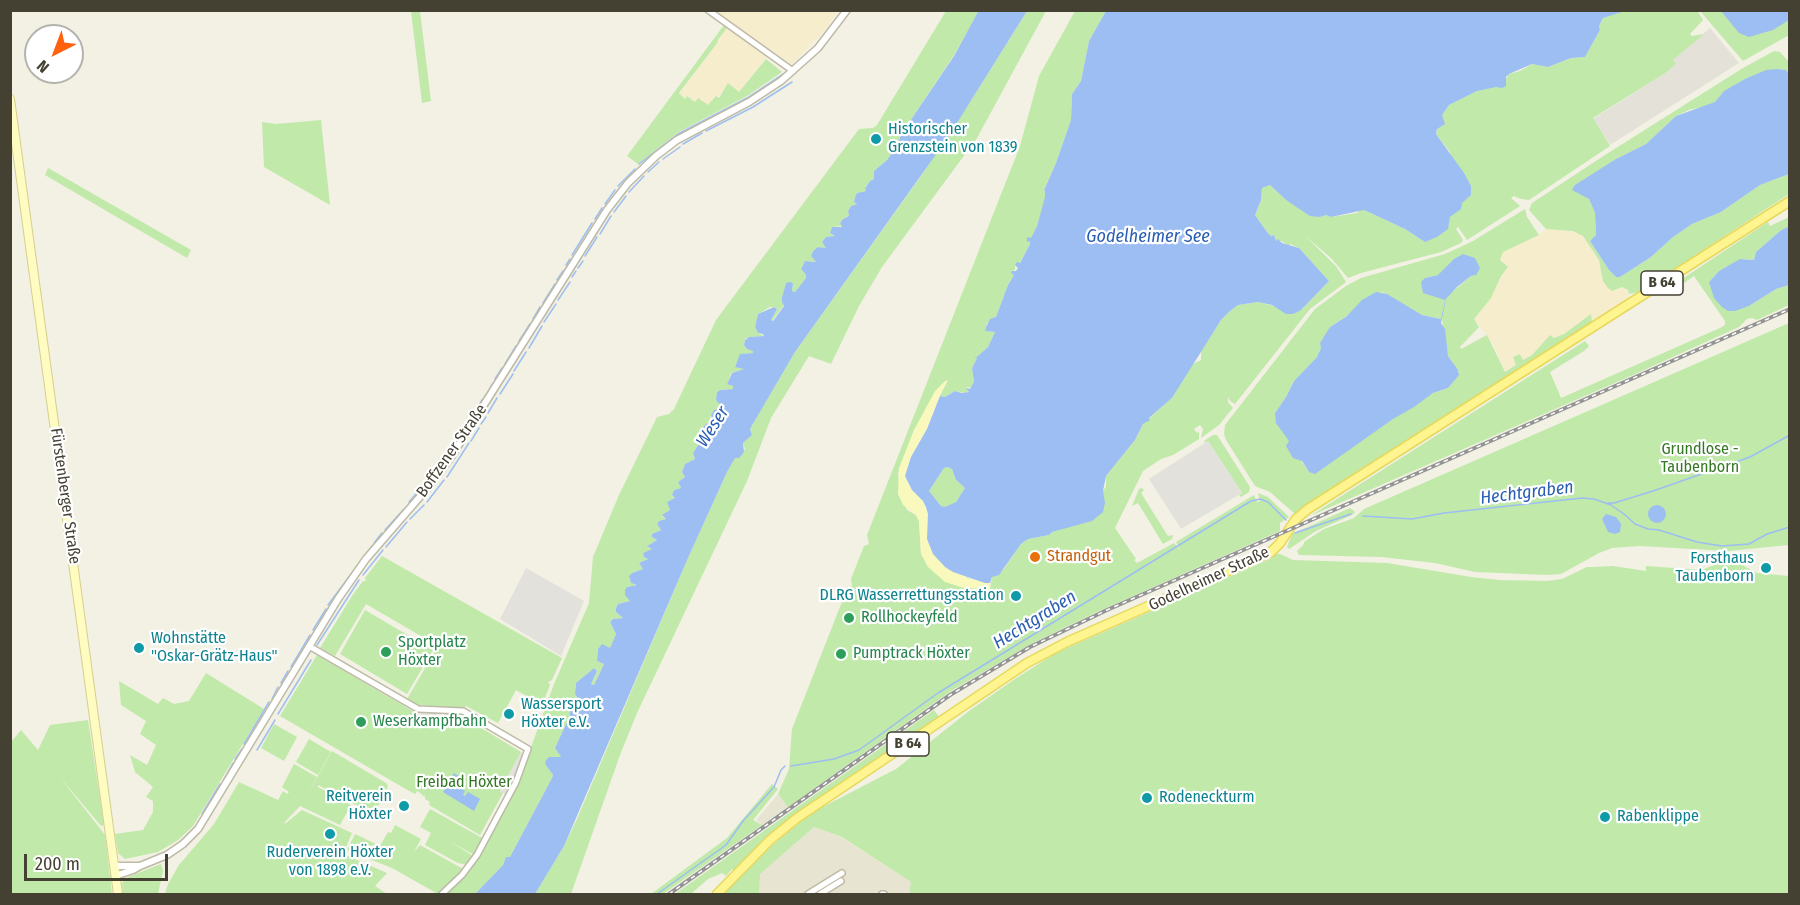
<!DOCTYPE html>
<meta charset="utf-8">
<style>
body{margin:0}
#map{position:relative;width:1800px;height:905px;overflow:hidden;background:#f2f1e3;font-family:"Fira Sans Condensed",sans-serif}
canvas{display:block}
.frame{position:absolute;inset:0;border:12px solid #444133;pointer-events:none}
.north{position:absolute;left:24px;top:24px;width:60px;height:60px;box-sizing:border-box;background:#fff;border:2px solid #b4b3ad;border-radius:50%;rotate:222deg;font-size:16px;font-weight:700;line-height:24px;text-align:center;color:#444133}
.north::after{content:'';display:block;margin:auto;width:21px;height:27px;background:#ff610e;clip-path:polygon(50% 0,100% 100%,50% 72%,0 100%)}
.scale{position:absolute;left:24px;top:854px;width:144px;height:27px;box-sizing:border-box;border:3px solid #444133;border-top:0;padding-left:8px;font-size:18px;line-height:21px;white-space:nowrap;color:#444133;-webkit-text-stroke:4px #fff;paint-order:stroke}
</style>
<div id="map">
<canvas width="1800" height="905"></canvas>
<div class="frame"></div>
<div class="north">N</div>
<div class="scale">200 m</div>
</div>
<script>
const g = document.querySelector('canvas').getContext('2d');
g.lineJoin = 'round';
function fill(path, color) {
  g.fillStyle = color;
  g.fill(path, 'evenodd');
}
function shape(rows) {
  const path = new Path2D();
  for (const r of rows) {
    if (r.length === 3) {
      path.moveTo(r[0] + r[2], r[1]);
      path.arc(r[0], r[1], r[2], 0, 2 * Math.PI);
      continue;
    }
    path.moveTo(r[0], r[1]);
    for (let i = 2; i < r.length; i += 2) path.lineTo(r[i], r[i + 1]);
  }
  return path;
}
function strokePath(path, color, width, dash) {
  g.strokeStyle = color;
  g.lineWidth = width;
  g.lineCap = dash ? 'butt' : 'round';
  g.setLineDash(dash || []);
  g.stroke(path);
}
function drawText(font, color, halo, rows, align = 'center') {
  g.font = font + ' "Fira Sans Condensed",sans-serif';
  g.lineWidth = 4.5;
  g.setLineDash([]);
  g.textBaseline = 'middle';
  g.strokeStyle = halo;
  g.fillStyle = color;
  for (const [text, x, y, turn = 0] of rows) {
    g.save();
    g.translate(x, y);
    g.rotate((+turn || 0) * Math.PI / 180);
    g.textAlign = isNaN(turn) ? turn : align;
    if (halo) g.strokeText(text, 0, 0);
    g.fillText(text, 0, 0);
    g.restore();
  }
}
fill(shape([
 [778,794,788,807,762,825,756,820],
 [814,827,841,837,911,882,909,894,759,894,759,874]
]), '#e7e4d1');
fill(shape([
 [714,11,838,11,824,31,792,64],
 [727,28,768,56,739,92,723,92,708,105,695,102,688,96,685,99,679,94,718,42,717,41],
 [1546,229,1573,231,1583,236,1599,260,1601,272,1613,291,1622,287,1628,291,1629,298,1633,298,1589,327,1582,323,1564,334,1554,338,1550,335,1532,355,1523,361,1513,357,1516,365,1505,372,1493,344,1474,319,1491,298,1501,276,1507,268,1500,260,1503,252,1539,235]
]), '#f6edcd');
fill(shape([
 [1710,28,1739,63,1610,145,1593,119,1667,72,1676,62,1673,60]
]), '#e4e1d9');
fill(shape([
 [1625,10,1697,10,1703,20,1690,34,1692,36,1704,34,1673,60,1676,63,1667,72,1593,118,1610,146,1529,200,1521,199,1514,196,1511,198,1520,206,1467,240,1458,227,1456,229,1463,240,1461,243,1441,252,1361,273,1348,278,1331,258,1304,235,1336,266,1346,282,1310,309,1235,404,1230,401,1228,397,1228,402,1233,408,1219,425,1201,438,1203,429,1200,425,1194,429,1197,433,1199,432,1199,439,1173,455,1161,459,1143,471,1115,528,1136,559,1134,560,1137,563,1174,543,1180,550,1176,542,1254,495,1257,502,1260,501,1258,493,1268,497,1289,517,1280,523,1280,531,1097,612,1031,644,951,691,788,807,778,794,789,769,792,729,847,589,852,586,851,579,864,546,869,544,867,535,1020,146,1039,76,1075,11,1106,11,1089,41,1081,81,1072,94,1071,120,1056,163,1044,189,1046,197,1037,226,1031,239,1027,238,1030,240,1030,244,1019,264,1015,265,1015,270,1012,271,1014,275,1008,285,996,317,987,323,985,331,995,332,988,347,977,358,972,368,974,382,971,388,966,387,969,391,966,393,955,391,945,397,940,396,948,380,914,430,898,473,900,489,898,493,907,510,916,515,919,521,921,554,990,589,992,577,1004,569,1021,544,1028,539,1049,535,1052,532,1071,526,1106,487,1106,476,1135,440,1143,424,1172,398,1193,364,1201,360,1201,350,1221,320,1230,311,1238,305,1258,302,1278,307,1282,311,1301,310,1329,281,1299,248,1290,244,1289,246,1281,241,1276,241,1274,235,1271,236,1267,232,1255,215,1261,200,1262,188,1270,185,1286,200,1320,217,1326,215,1331,217,1357,213,1360,210,1364,210,1405,229,1425,242,1448,224,1450,217,1457,210,1450,152,1436,134,1442,115,1449,105,1477,91,1489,88,1505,81,1509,74,1520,71,1532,64,1548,67,1571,58,1585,57,1600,30,1599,26,1603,18],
 [411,11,420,11,431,101,422,103],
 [946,11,979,11,954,55,902,133,896,147,887,160,874,171,874,179,870,181,865,187,866,191,857,193,855,197,854,202,857,204,851,206,848,211,849,216,843,219,840,223,843,226,832,227,830,233,835,236,826,237,822,242,827,248,818,247,813,251,811,256,816,262,805,261,801,269,806,275,806,278,795,292,792,291,793,284,786,283,782,297,782,302,784,305,772,321,771,320,777,309,774,307,770,307,758,314,755,327,758,333,764,336,749,337,745,339,744,345,747,349,754,351,753,353,741,354,735,366,745,369,731,373,727,384,733,386,733,389,720,390,717,392,716,400,722,405,722,407,714,410,711,415,710,418,713,423,706,424,703,427,701,434,703,441,700,442,693,453,695,459,685,464,682,472,685,477,678,482,681,488,674,490,672,495,675,499,667,502,670,510,662,516,666,519,659,521,657,524,661,530,652,534,652,537,657,540,647,546,653,549,643,553,644,557,648,559,639,563,643,569,632,573,629,576,631,583,637,585,627,587,625,594,631,601,618,604,616,608,616,612,623,618,613,619,610,622,616,634,610,649,602,645,598,649,597,661,604,664,594,685,591,684,597,671,594,668,576,683,575,694,579,700,586,704,574,703,569,706,570,717,577,719,577,722,567,722,555,748,561,757,549,757,546,760,545,764,553,775,552,778,510,857,506,857,503,865,475,894,444,894,469,870,487,841,518,783,554,684,589,603,593,557,619,495,657,417,669,414,674,409,716,320,859,129,873,128,877,125],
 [1027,11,1046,11,977,138,882,267,859,306,831,364,809,356,771,418,747,481,637,713,620,755,571,894,535,894,564,846,577,819,688,558,727,472,735,457,745,449,743,443,752,435,750,429,795,352,921,176,970,102],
 [1700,11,1789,11,1789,35,1743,61],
 [724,25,727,28,717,41,718,42,679,93,685,99,687,96,695,102,698,98,708,105,716,96,719,98,728,83,739,92,766,59,782,72,747,96,679,132,638,164,627,156],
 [1774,51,1780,52,1789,62,1789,74,1786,70,1778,69,1725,91,1715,102,1706,106,1689,110,1676,116,1646,144,1616,159,1581,193,1589,199,1595,213,1596,236,1590,241,1609,270,1616,277,1620,277,1651,257,1673,237,1692,224,1721,212,1760,185,1789,174,1789,194,1639,292,1629,294,1628,290,1622,287,1612,291,1608,288,1603,281,1599,260,1583,236,1573,231,1546,229,1529,210,1532,203,1605,155,1743,68],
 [321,120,330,205,264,167,262,122,276,124],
 [48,168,191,250,187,258,45,175],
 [1525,209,1527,217,1539,235,1503,252,1500,260,1508,267,1501,276,1491,298,1474,319,1479,327,1460,347,1461,349,1487,335,1505,372,1516,365,1513,357,1520,354,1523,360,1532,355,1550,335,1554,338,1564,334,1591,314,1592,323,1295,514,1270,492,1255,486,1226,440,1224,434,1225,425,1315,309,1346,286,1361,278,1445,254,1473,241],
 [1438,275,1476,275,1471,276,1450,294,1446,299,1442,316,1445,300,1425,278],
 [1382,292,1422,315,1442,319,1448,356,1459,372,1448,388,1433,393,1309,472,1299,458,1275,413,1286,397,1294,381,1317,357,1330,327],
 [1789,217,1789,226,1780,231,1756,252,1754,260,1744,259,1719,271,1709,282,1749,306,1776,289,1789,285,1789,305,1757,320,1752,318,1747,319,1739,327,1633,375,1310,516,1585,341,1589,346,1584,351,1550,372,1561,398,1720,328,1725,325,1725,321,1694,276,1681,285,1679,281,1768,222,1770,226],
 [1789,323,1789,545,1728,551,1640,546,1612,548,1599,553,1561,574,1548,575,1475,572,1435,563,1381,557,1299,555,1297,551,1304,544,1304,542,1324,529,1354,518,1364,509],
 [1213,435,1217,435,1250,487,1249,492,1241,497,1239,495,1242,493,1208,441,1205,443,1204,441],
 [948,467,952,469,956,480,965,488,956,502,945,508,941,506,929,491,944,468],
 [1142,488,1144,490,1141,493,1168,536,1173,535,1172,539,1163,544,1138,503,1132,506,1139,489],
 [1350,508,1355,512,1352,515,1316,531,1289,549,1287,547,1292,534],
 [1274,554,1280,554,1293,560,1387,563,1471,577,1499,580,1547,581,1562,579,1587,567,1595,567,1613,566,1646,571,1646,566,1702,570,1714,565,1735,561,1757,573,1789,576,1789,894,909,894,911,882,842,837,814,827,760,874,759,894,722,894,764,852,813,812,896,769,969,711,1015,679,1056,653,1272,558],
 [382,556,562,658,552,680,548,682,550,685,542,705,516,690,498,723,466,706,464,708,418,705,407,699,438,646,366,604,335,656,320,648,352,596,363,581,366,581,365,578],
 [365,610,433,650,407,694,340,654],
 [317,655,445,730,454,715,458,714,521,752,500,791,503,793,480,835,429,805,430,802,425,799,425,796,422,796,423,795,417,791,415,794,404,788,280,716],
 [206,673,264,709,193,826,178,840,158,852,125,859,118,853,115,834,143,830,153,812,153,801,146,797,153,787,135,772,130,755,147,765,156,745,140,734,146,721,121,705,119,681,158,704,163,698,174,704,189,701],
 [934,710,940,718,812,803,767,837,735,870,732,869,726,876,722,873,708,879,691,894,675,894],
 [88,720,104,825,101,826,59,776,105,835,112,894,11,894,11,742,21,730,38,750,50,725],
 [274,724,297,737,284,761,261,748],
 [309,739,331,752,318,775,296,762],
 [332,751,386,783,388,786,376,810,371,813,318,785,318,787,351,805,340,825,300,806,284,823,286,823,302,810,352,833,343,854,387,873,375,886,387,894,165,894,168,884,179,865,214,824,239,782,278,800,283,791,287,794,289,792,282,787,294,764,317,777,304,801],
 [772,784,778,789,753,820,762,825,663,894,651,894,727,838],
 [430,809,484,839,474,855,449,841,473,856,468,865,458,863,425,845,431,833,420,827],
 [395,825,421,839,414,852,420,845,465,870,438,894,392,868,347,850,355,834,380,846,388,832,391,833],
 [161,864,163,871,158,894,123,894,122,883,128,877]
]), '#c0e9aa');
fill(shape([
 [948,380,940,394,927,429,911,457,905,476,912,490,923,501,928,514,927,518,967,578,990,583,989,589,964,588,945,582,928,567,921,554,919,521,916,515,903,505,898,494,899,468,914,430,935,391,945,381]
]), '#f9f8bd');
fill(shape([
 [1208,441,1242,493,1181,529,1149,479],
 [526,568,584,601,561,656,500,619],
 [421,712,435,713,443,717,446,713,454,715,445,729,420,714],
 [521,752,524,754,507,795,500,792]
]), '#e3e1dc');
fill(shape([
 [979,10,1027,11,947,139,795,352,750,429,752,435,743,443,744,452,739,458,735,458,727,472,688,558,564,846,535,894,475,894,503,865,506,857,510,857,552,778,553,775,545,764,546,760,549,757,561,757,555,748,567,722,576,722,578,720,570,717,569,706,574,703,586,703,579,700,575,694,576,683,594,668,597,671,591,684,594,685,604,664,597,661,598,649,602,644,610,648,616,634,610,622,613,619,623,618,616,612,616,608,618,604,630,601,625,595,625,590,627,587,637,585,631,583,629,576,632,573,643,569,639,563,648,559,644,557,643,553,652,549,647,546,657,540,652,537,652,534,661,530,657,524,659,521,666,519,662,515,670,510,667,502,675,498,672,495,674,490,681,488,678,482,685,477,682,472,685,464,695,459,693,453,700,442,703,441,701,434,703,427,706,424,713,423,711,415,714,410,722,407,716,400,717,392,720,390,733,389,733,386,727,384,732,373,744,369,735,367,740,354,753,353,753,351,747,349,744,345,745,340,749,337,764,336,763,334,758,333,755,327,758,314,774,307,777,309,771,320,773,321,784,306,782,302,782,297,786,283,791,282,793,284,792,291,795,292,806,278,806,275,801,269,805,261,816,262,811,256,813,251,818,247,826,248,822,242,826,237,835,236,830,233,832,227,842,227,840,223,843,219,849,216,848,211,851,206,857,204,854,202,855,197,857,193,866,191,865,188,870,181,874,179,874,171,887,160,896,147,902,133,954,56],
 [1106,11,1625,11,1603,18,1599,26,1600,30,1585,57,1571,58,1548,67,1532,64,1509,74,1506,77,1506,86,1502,88,1496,87,1477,91,1449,105,1442,115,1445,124,1437,129,1436,134,1464,173,1471,186,1471,195,1462,203,1461,209,1450,217,1448,229,1437,237,1425,242,1405,229,1364,210,1331,217,1326,215,1320,217,1310,216,1286,200,1270,185,1262,188,1261,200,1255,215,1267,232,1271,236,1274,235,1276,241,1278,239,1282,243,1299,248,1329,281,1301,310,1293,314,1286,314,1272,305,1258,302,1238,305,1230,311,1221,320,1172,398,1149,418,1150,420,1143,424,1135,440,1106,476,1103,491,1105,503,1103,512,1092,521,1052,532,1049,535,1028,539,1021,544,999,575,992,577,990,583,985,583,953,572,945,567,933,554,927,539,928,514,926,507,923,501,912,490,905,476,911,457,927,429,940,396,945,397,955,391,962,393,969,392,966,388,970,389,974,382,972,368,977,358,974,357,977,357,988,347,995,332,985,331,986,327,990,319,996,317,1008,285,1014,275,1011,273,1012,271,1016,271,1018,268,1015,265,1017,262,1020,263,1030,244,1030,241,1027,242,1027,237,1031,238,1037,226,1045,197,1045,191,1044,190,1056,163,1071,120,1072,94,1081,81,1089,41],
 [948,467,952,469,956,480,965,488,956,502,945,507,941,506,929,491,944,468],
 [1721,11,1789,11,1789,20,1773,30,1749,37,1739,33],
 [1778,69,1786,70,1789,74,1789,174,1760,185,1721,212,1692,224,1673,237,1651,257,1620,277,1616,277,1609,270,1590,241,1596,235,1595,213,1589,199,1572,190,1575,185,1616,159,1646,144,1676,116,1715,102,1724,91,1745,79,1766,70],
 [1789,226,1789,285,1776,289,1749,306,1735,311,1728,311,1722,307,1714,298,1709,282,1719,271,1740,259,1754,260,1756,252,1780,231],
 [1463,254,1475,258,1480,268,1476,275,1471,276,1457,287,1446,299,1441,323,1445,329,1448,356,1458,370,1459,375,1448,388,1433,393,1414,407,1393,419,1315,474,1309,472,1302,461,1293,458,1286,446,1289,441,1276,423,1275,413,1286,397,1294,381,1317,357,1321,348,1320,343,1330,327,1347,316,1362,300,1376,292,1387,294,1422,315,1441,319,1445,300,1423,293,1421,282,1425,278,1438,275,1454,259],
 [1657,514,9],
 [1606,514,1616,517,1621,524,1620,532,1615,534,1608,532,1602,519],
 [454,773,463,779,459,787,465,791,463,795,465,796,468,792,480,799,474,811,443,792]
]), '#9dbef2');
strokePath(shape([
 [706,131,753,107,792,82],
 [683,144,702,133],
 [663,159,680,147],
 [639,164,678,134,747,98,783,74],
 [648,172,659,162],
 [618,186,635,169],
 [629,192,644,176],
 [605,204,615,190],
 [614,212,626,196],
 [595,219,602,208],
 [600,234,611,216],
 [572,255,592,223],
 [585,256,597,237],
 [566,265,570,259],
 [578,268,583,261],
 [572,277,576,271],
 [557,280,563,271],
 [558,300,570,282],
 [543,303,555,284],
 [533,319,540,307],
 [544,322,556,304],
 [519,341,530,324],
 [529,348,542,326],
 [505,364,516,346],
 [514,371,526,352],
 [495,379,502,368],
 [500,394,513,374],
 [485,397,493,383],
 [488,413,497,398],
 [471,419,482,400],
 [481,424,486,417],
 [458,438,468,423],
 [471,441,479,428],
 [437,469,455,443],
 [447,477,469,443],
 [409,502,434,473],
 [427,502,444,480],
 [1608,503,1614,503,1653,491,1750,457,1790,435],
 [1363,516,1412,519,1444,513,1582,498,1594,499,1611,505,1624,514,1635,524,1648,529,1659,530,1697,542,1722,546,1749,544,1767,534,1790,527],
 [410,519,424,505],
 [385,530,404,509],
 [1295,533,1351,514],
 [374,543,382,533],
 [386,547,407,522],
 [363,575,383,550],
 [328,605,372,546],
 [313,630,326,609],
 [317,645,359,580],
 [291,667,310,635],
 [281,683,288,671],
 [272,699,278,687],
 [278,714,311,660],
 [244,744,269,702],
 [257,750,275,720],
 [235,759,242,749],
 [791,766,834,759,859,750,938,693,1251,501,1260,499,1268,502,1286,520],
 [223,781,233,763],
 [202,814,220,784],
 [657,894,726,845,743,821,774,787,781,770,785,766]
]), '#9dbef2', 1.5);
const minor = shape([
 [708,10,793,71],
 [309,646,418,709,463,711,528,749,516,782,477,855,462,875,442,894],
 [808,894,842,873],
 [820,894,841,881],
 [882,894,884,894]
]);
const tertiary = shape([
 [114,866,140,866],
 [115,876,133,870,140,866,167,855,183,844,198,829,338,599,366,559,431,484,451,457,607,210,628,183,656,156,677,140,749,102,781,81,818,48,847,10]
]);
const secondary = shape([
 [10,99,118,894]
]);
const primary = shape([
 [717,894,770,840,797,818,1027,663,1067,642,1271,552,1280,543,1296,519,1308,509,1790,201]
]);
strokePath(minor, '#bebaa6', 8);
strokePath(tertiary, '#bebaa6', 9);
strokePath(secondary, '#d4d091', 10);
strokePath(primary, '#e7d95d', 11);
strokePath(minor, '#fff', 5);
strokePath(tertiary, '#fff', 6);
strokePath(secondary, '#fffcc1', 8);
strokePath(primary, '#fff590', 8);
const rail = shape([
 [669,894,950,695,1030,647,1107,610,1790,309]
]);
strokePath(rail, '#949494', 4);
strokePath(rail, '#fff', 1.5, [4.5]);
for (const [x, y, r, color] of [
 [876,139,6,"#0f9aa8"],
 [1035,557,6,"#e8710a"],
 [1766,568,6,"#0f9aa8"],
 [1016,596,6,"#0f9aa8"],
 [849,618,6,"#2e9e5b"],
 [139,648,6,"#0f9aa8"],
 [386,652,6,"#2e9e5b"],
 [841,654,6,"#2e9e5b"],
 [509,714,6,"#0f9aa8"],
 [361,722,6,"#2e9e5b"],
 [1147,798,6,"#0f9aa8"],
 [404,806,6,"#0f9aa8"],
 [1605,817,6,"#0f9aa8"],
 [330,834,6,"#0f9aa8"]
]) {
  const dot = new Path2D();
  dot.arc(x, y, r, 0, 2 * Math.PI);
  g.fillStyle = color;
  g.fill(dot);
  strokePath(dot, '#fff', 2);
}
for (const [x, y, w] of [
 [1662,283,42],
 [908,744,42]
]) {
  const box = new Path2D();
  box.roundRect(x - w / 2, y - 12, w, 24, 4.5);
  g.fillStyle = '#fff';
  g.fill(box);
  strokePath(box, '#444133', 1.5);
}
drawText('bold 15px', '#444133', null, [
 ["B 64",1662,283],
 ["B 64",908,744]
]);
drawText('16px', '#0d838f', '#fff', [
 ["Historischer",888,130],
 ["Grenzstein von 1839",888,148],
 ["Forsthaus",1754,559,"right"],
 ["Taubenborn",1754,577,"right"],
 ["DLRG Wasserrettungsstation",1004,596,"right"],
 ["Wohnstätte",151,639],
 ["\"Oskar-Grätz-Haus\"",151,657],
 ["Wassersport",521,705],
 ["Höxter e.V.",521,723],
 ["Reitverein",392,797,"right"],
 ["Höxter",392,815,"right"],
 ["Rodeneckturm",1159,798],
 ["Rabenklippe",1617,817],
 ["Ruderverein Höxter",330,853,"center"],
 ["von 1898 e.V.",330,871,"center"]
], 'left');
drawText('16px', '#347825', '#fff', [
 ["Grundlose -",1700,450],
 ["Taubenborn",1700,468],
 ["Freibad Höxter",464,783]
]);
drawText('16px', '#444133', '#fff', [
 ["Boffzener Straße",452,451,-55],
 ["Fürstenberger Straße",65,496,82],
 ["Godelheimer Straße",1209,579,-25]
]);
drawText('16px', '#c56008', '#fff', [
 ["Strandgut",1047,557]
], 'left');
drawText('16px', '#27864d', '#fff', [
 ["Rollhockeyfeld",861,618],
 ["Sportplatz",398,643],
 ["Höxter",398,661],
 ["Pumptrack Höxter",853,654],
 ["Weserkampfbahn",373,722]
], 'left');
drawText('italic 18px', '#2a5eb3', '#fff', [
 ["Godelheimer See",1148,237],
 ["Weser",713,427,-57],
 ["Hechtgraben",1527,493,-7],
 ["Hechtgraben",1035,620,-32]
]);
</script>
